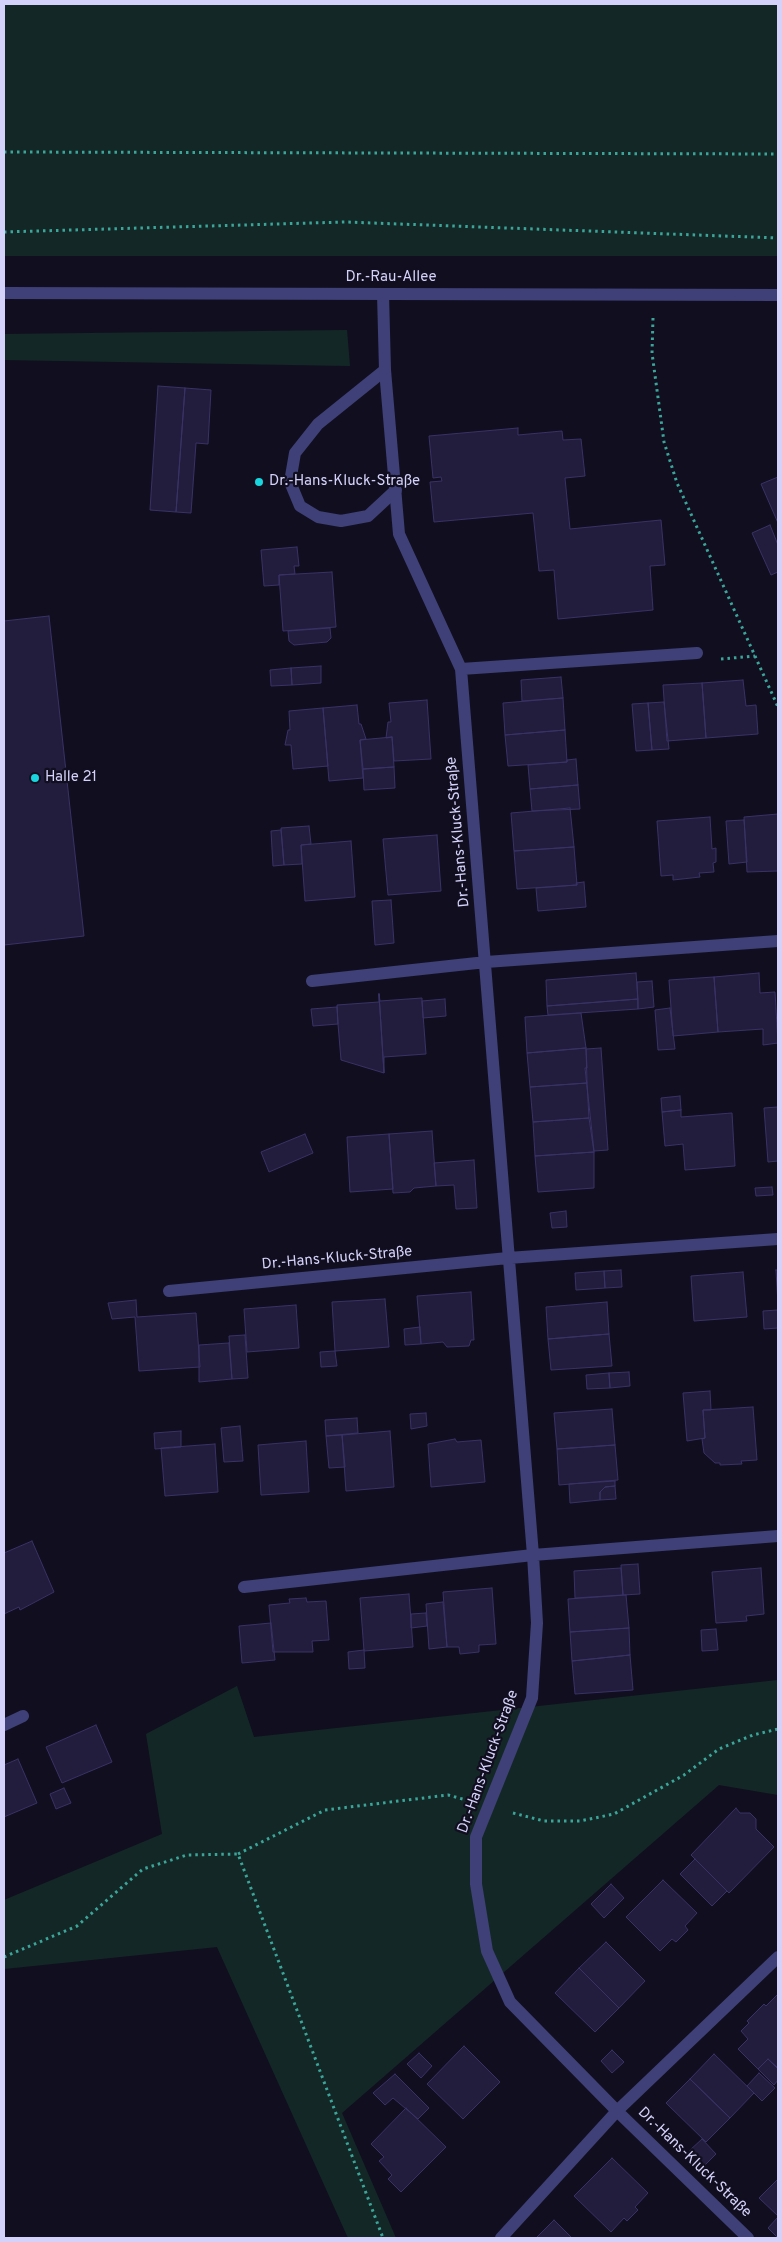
<!DOCTYPE html>
<meta charset="utf-8">
<style>
body{margin:0}
#map{position:relative;width:782px;height:2242px;overflow:hidden;background:#110f1f;font-family:Overpass,sans-serif}
canvas{display:block}
.frame{position:absolute;inset:0;border:5px solid #d4d1fa;pointer-events:none}
</style>
<div id="map">
<canvas width="782" height="2242"></canvas>
<div class="frame"></div>
</div>
<script>
const g = document.querySelector('canvas').getContext('2d');
g.lineJoin = 'round';
function fill(path, color) {
  g.fillStyle = color;
  g.fill(path, 'evenodd');
}
function shape(rows) {
  const path = new Path2D();
  for (const r of rows) {
    path.moveTo(r[0], r[1]);
    for (let i = 2; i < r.length; i += 2) path.lineTo(r[i], r[i + 1]);
  }
  return path;
}
function strokePath(path, color, width, dash) {
  g.strokeStyle = color;
  g.lineWidth = width;
  g.lineCap = dash ? 'butt' : 'round';
  g.setLineDash(dash || []);
  g.stroke(path);
}
function drawText(font, color, halo, rows, align = 'center') {
  g.font = font + ' Overpass,sans-serif';
  g.lineWidth = 4.5;
  g.setLineDash([]);
  g.textBaseline = 'middle';
  g.strokeStyle = halo;
  g.fillStyle = color;
  for (const [text, x, y, turn = 0] of rows) {
    g.save();
    g.translate(x, y);
    g.rotate((+turn || 0) * Math.PI / 180);
    g.textAlign = isNaN(turn) ? turn : align;
    if (halo) g.strokeText(text, 0, 0);
    g.fillText(text, 0, 0);
    g.restore();
  }
}
fill(shape([
 [4,4,778,4,778,256,4,256],
 [347,330,350,366,4,360,4,334],
 [778,1680,778,1795,719,1785,342,2113,396,2238,348,2238,217,1947,4,1969,4,1900,162,1834,146,1734,237,1686,254,1737]
]), '#132826');
const building = shape([
 [158,386,185,388,176,512,150,510,158,386],
 [185,388,211,390,208,444,196,443,191,513,176,512,185,388],
 [518,428,518,435,562,431,563,440,581,439,585,476,565,478,570,529,661,520,665,565,650,566,653,610,558,619,554,570,539,571,533,513,434,522,430,482,442,481,441,477,433,478,429,436,518,428],
 [778,477,778,523,761,484,778,477],
 [770,525,778,545,778,572,771,575,752,533,770,525],
 [297,547,299,566,294,566,295,574,279,575,279,585,264,586,261,550,297,547],
 [332,572,336,627,283,631,279,575,332,572],
 [49,616,84,936,4,945,4,621,49,616],
 [330,628,331,638,327,642,294,645,289,641,288,631,330,628],
 [321,666,321,683,292,685,291,668,321,666],
 [291,668,292,685,271,686,270,670,291,668],
 [561,677,563,698,522,701,521,680,561,677],
 [743,680,746,706,756,705,758,734,706,738,702,683,743,680],
 [702,683,706,738,667,741,663,685,702,683],
 [563,698,565,730,505,735,503,703,563,698],
 [427,700,431,759,394,761,392,737,386,738,388,722,391,722,389,703,427,700],
 [664,702,669,749,652,750,648,703,664,702],
 [648,703,652,750,636,751,632,704,648,703],
 [357,705,359,724,361,724,366,739,360,740,363,778,329,781,323,708,357,705],
 [323,708,328,766,293,769,291,745,285,745,288,730,290,730,289,711,323,708],
 [565,730,567,762,508,766,505,735,565,730],
 [392,737,394,767,363,769,360,740,392,737],
 [576,759,578,785,530,789,528,765,567,762,567,760,576,759],
 [394,767,395,788,364,790,363,769,394,767],
 [578,785,580,809,532,811,530,789,578,785],
 [570,808,574,847,514,851,511,813,570,808],
 [778,814,778,871,747,872,744,817,778,814],
 [710,817,712,849,716,848,716,862,713,863,714,872,699,873,700,877,673,880,673,875,661,876,657,821,710,817],
 [744,820,747,862,729,864,726,821,744,820],
 [309,826,311,844,301,845,302,864,284,865,281,828,309,826],
 [281,830,284,865,273,866,271,831,281,830],
 [437,835,441,891,388,895,383,839,437,835],
 [351,841,355,897,305,901,301,845,351,841],
 [574,847,577,885,517,889,514,851,574,847],
 [584,882,586,907,538,911,536,888,577,885,576,883,584,882],
 [391,900,394,943,375,945,372,901,391,900],
 [636,973,638,999,547,1006,546,980,636,973],
 [759,973,760,993,775,992,778,1043,763,1045,763,1029,718,1032,714,977,759,973],
 [714,977,718,1032,673,1036,669,980,714,977],
 [652,981,654,1007,638,1009,637,982,652,981],
 [379,994,384,1073,341,1060,338,1024,337,1005,379,1002,379,994],
 [379,994,380,1001,422,998,422,1001,426,1054,384,1057,384,1073,379,994],
 [445,999,446,1016,423,1018,422,1001,445,999],
 [638,999,638,1009,548,1015,547,1006,638,999],
 [337,1007,338,1024,313,1026,311,1009,337,1007],
 [670,1008,675,1049,658,1050,655,1010,670,1008],
 [581,1013,586,1048,527,1053,525,1017,581,1013],
 [586,1048,587,1083,530,1087,527,1053,586,1048],
 [601,1048,608,1150,594,1151,585,1068,587,1068,586,1049,601,1048],
 [587,1083,589,1118,533,1122,530,1087,587,1083],
 [680,1096,681,1110,662,1112,661,1098,680,1096],
 [778,1107,778,1161,768,1162,764,1108,778,1107],
 [681,1110,681,1117,732,1113,735,1166,685,1170,683,1144,665,1146,662,1112,681,1110],
 [589,1118,594,1152,535,1156,533,1122,589,1118],
 [432,1131,436,1186,414,1188,410,1192,393,1193,389,1134,432,1131],
 [305,1134,313,1153,269,1172,261,1152,305,1134],
 [389,1134,393,1189,350,1192,347,1137,389,1134],
 [594,1152,594,1188,538,1192,535,1156,594,1152],
 [474,1160,477,1208,456,1209,454,1185,436,1186,434,1163,474,1160],
 [772,1187,773,1195,756,1196,755,1188,772,1187],
 [566,1211,567,1227,552,1228,550,1213,566,1211],
 [621,1270,622,1287,605,1288,604,1271,621,1270],
 [776,1270,778,1270,778,1304,776,1270],
 [604,1271,605,1288,576,1290,575,1273,604,1271],
 [743,1272,747,1317,694,1321,691,1276,743,1272],
 [471,1292,474,1340,471,1340,469,1346,447,1347,443,1342,421,1344,417,1296,471,1292],
 [385,1299,389,1347,335,1351,332,1302,385,1299],
 [136,1300,137,1317,196,1313,200,1367,139,1371,135,1317,112,1319,108,1303,136,1300],
 [607,1302,609,1334,548,1339,546,1307,607,1302],
 [296,1305,299,1348,247,1352,244,1309,296,1305],
 [778,1310,778,1328,764,1329,763,1311,778,1310],
 [420,1327,421,1344,405,1345,404,1329,420,1327],
 [609,1334,612,1366,551,1370,548,1339,609,1334],
 [245,1335,248,1378,232,1379,229,1336,245,1335],
 [229,1343,232,1379,199,1382,199,1345,229,1343],
 [335,1351,337,1366,321,1367,320,1352,335,1351],
 [629,1372,630,1386,610,1388,609,1373,629,1372],
 [609,1373,610,1388,587,1389,586,1375,609,1373],
 [710,1391,711,1410,703,1410,705,1438,687,1441,683,1393,710,1391],
 [753,1407,757,1460,741,1461,742,1464,720,1465,720,1463,715,1463,704,1453,702,1439,705,1438,703,1410,753,1407],
 [612,1409,615,1445,557,1449,554,1413,612,1409],
 [426,1413,427,1426,411,1429,410,1414,426,1413],
 [357,1418,358,1433,326,1436,325,1420,357,1418],
 [240,1426,243,1461,224,1462,221,1428,240,1426],
 [181,1431,181,1447,155,1449,154,1433,181,1431],
 [390,1431,394,1487,346,1491,342,1435,390,1431],
 [342,1435,345,1467,329,1468,326,1436,342,1435],
 [455,1439,457,1442,481,1440,485,1482,431,1487,428,1444,455,1439],
 [306,1441,309,1492,261,1495,258,1445,306,1441],
 [215,1444,218,1492,165,1496,161,1448,215,1444],
 [615,1445,618,1480,559,1485,557,1449,615,1445],
 [615,1481,615,1486,605,1487,600,1492,600,1500,570,1503,569,1484,615,1481],
 [615,1486,616,1499,600,1500,600,1492,605,1487,615,1486],
 [32,1541,54,1592,20,1610,19,1607,4,1614,4,1553,32,1541],
 [638,1564,640,1594,623,1595,621,1565,638,1564],
 [621,1568,623,1595,575,1598,574,1571,621,1568],
 [761,1568,764,1614,746,1616,747,1621,716,1623,712,1572,761,1568],
 [492,1588,496,1644,479,1645,479,1652,460,1654,459,1647,447,1647,443,1592,492,1588],
 [409,1594,413,1647,364,1651,360,1598,409,1594],
 [626,1595,629,1628,570,1632,568,1599,626,1595],
 [306,1598,307,1602,326,1601,329,1640,312,1641,313,1652,273,1652,269,1605,290,1603,289,1599,306,1598],
 [443,1602,447,1647,429,1649,426,1604,443,1602],
 [426,1613,427,1626,411,1628,411,1614,426,1613],
 [271,1623,275,1660,242,1663,239,1626,271,1623],
 [629,1628,630,1655,572,1661,570,1632,629,1628],
 [716,1629,718,1650,702,1651,701,1630,716,1629],
 [364,1650,365,1668,349,1669,348,1652,364,1650],
 [630,1655,633,1690,575,1694,572,1661,630,1655],
 [96,1725,112,1762,62,1783,46,1747,96,1725],
 [18,1759,37,1803,4,1817,4,1765,18,1759],
 [64,1788,71,1803,56,1809,50,1794,64,1788],
 [736,1808,740,1813,750,1813,756,1819,756,1829,774,1847,729,1893,691,1855,736,1808],
 [695,1859,727,1891,712,1906,680,1874,695,1859],
 [663,1880,697,1913,685,1926,688,1930,676,1942,672,1939,660,1951,626,1917,663,1880],
 [611,1884,624,1898,604,1918,591,1904,611,1884],
 [606,1942,645,1981,619,2008,579,1968,606,1942],
 [579,1968,619,2008,595,2032,555,1993,579,1968],
 [778,1994,778,2065,777,2067,768,2059,758,2069,738,2049,748,2039,741,2031,749,2023,747,2021,764,2004,766,2006,778,1994],
 [464,2046,500,2082,463,2119,427,2084,464,2046],
 [612,2050,624,2062,612,2073,601,2061,612,2050],
 [419,2053,432,2066,421,2078,407,2064,419,2053],
 [714,2054,754,2093,730,2118,690,2079,714,2054],
 [768,2059,778,2069,778,2080,774,2085,758,2069,768,2059],
 [759,2073,775,2088,762,2101,747,2086,759,2073],
 [395,2074,429,2108,418,2119,393,2098,385,2105,373,2093,395,2074],
 [690,2079,730,2118,706,2142,666,2103,690,2079],
 [406,2108,446,2147,401,2192,388,2179,392,2175,379,2161,384,2157,371,2144,406,2108],
 [702,2139,716,2154,704,2166,689,2151,702,2139],
 [612,2158,648,2193,635,2207,638,2210,627,2221,624,2218,611,2232,574,2196,612,2158],
 [778,2179,778,2216,759,2198,778,2179],
 [778,2217,778,2238,768,2228,778,2217],
 [554,2220,572,2238,536,2238,554,2220]
]);
fill(building, '#221d3d');
strokePath(building, '#393267', 1);
strokePath(shape([
 [4,152,778,154],
 [4,232,345,222,778,238],
 [653,318,652,353,664,442,677,483,778,707],
 [721,659,755,656],
 [513,1813,544,1821,580,1821,614,1814,684,1775,719,1749,753,1735,778,1729],
 [238,1854,325,1810,448,1795,466,1800],
 [4,1957,77,1926,143,1869,187,1855,238,1854,383,2238]
]), '#3ba599', 3, [2.5, 4]);
strokePath(shape([
 [385,370,318,424,295,453,290,482,300,506,318,517,341,521,368,516,396,490]
]), '#3f4078', 12);
strokePath(shape([
 [383,294,385,370,399,534,461,669,533,1555,537,1623,532,1698,476,1837,476,1884,487,1951,510,2002,617,2111,748,2238],
 [461,669,697,653],
 [312,981,486,962,778,941],
 [169,1291,508,1258,778,1239],
 [244,1587,533,1555,778,1536],
 [4,1725,23,1716],
 [501,2238,617,2111,778,1957]
]), '#3f4078', 12);
strokePath(shape([
 [4,293,778,295]
]), '#3f4078', 12);
for (const [x, y, r, color] of [
 [259,482,5,"#19d5de"],
 [35,778,5,"#19d5de"]
]) {
  const dot = new Path2D();
  dot.arc(x, y, r, 0, 2 * Math.PI);
  g.fillStyle = color;
  g.fill(dot);
  strokePath(dot, '#110f1f', 2);
}
drawText('15px', '#d4d1fa', '#110f1f', [
 ["Dr.-Rau-Allee",391,278],
 ["Dr.-Hans-Kluck-Straße",459,832,-95],
 ["Dr.-Hans-Kluck-Straße",337,1259,-5],
 ["Dr.-Hans-Kluck-Straße",489,1762,-70],
 ["Dr.-Hans-Kluck-Straße",694,2163,44]
]);
drawText('15px', '#d4d1fa', '#110f1f', [
 ["Dr.-Hans-Kluck-Straße",269,482],
 ["Halle 21",45,778]
], 'left');
</script>
